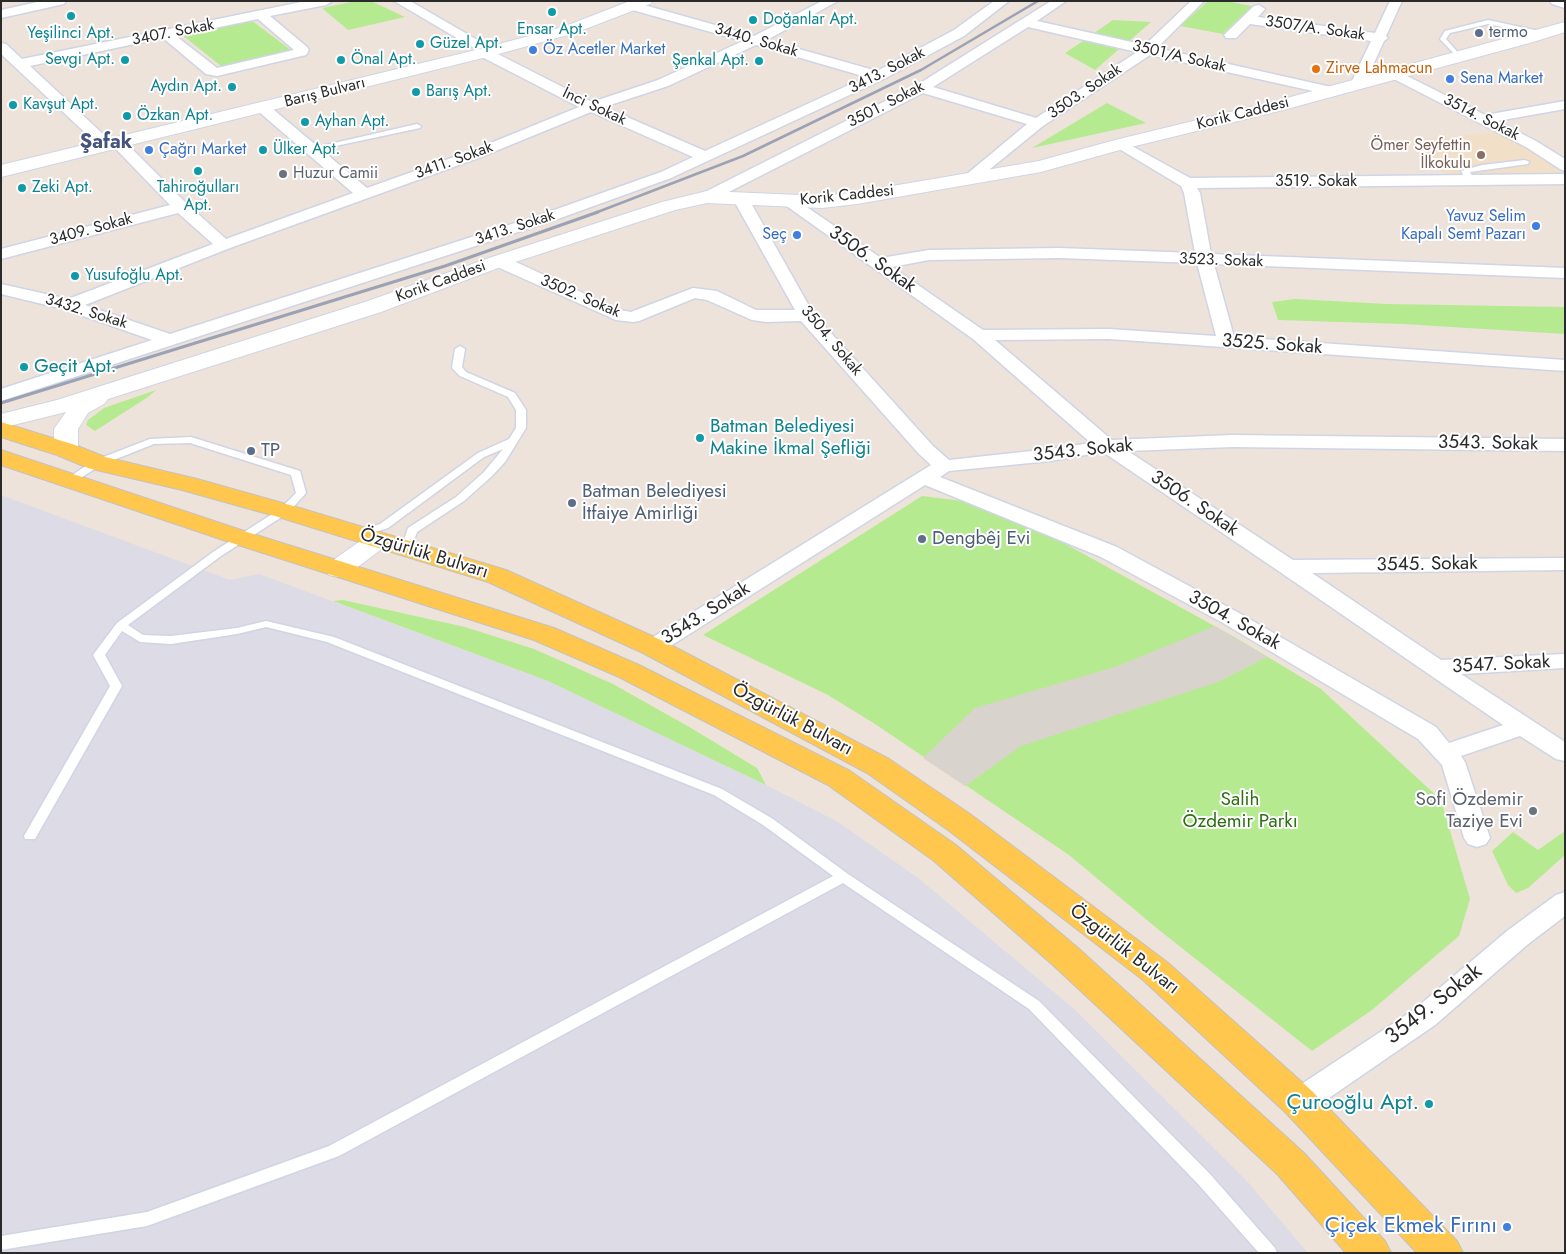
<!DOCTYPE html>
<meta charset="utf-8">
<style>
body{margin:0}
#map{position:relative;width:1566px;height:1254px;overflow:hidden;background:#ede3da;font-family:Jost,sans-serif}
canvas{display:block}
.frame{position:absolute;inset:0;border:2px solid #2a2a2a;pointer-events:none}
</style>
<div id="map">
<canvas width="1566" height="1254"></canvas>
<div class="frame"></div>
</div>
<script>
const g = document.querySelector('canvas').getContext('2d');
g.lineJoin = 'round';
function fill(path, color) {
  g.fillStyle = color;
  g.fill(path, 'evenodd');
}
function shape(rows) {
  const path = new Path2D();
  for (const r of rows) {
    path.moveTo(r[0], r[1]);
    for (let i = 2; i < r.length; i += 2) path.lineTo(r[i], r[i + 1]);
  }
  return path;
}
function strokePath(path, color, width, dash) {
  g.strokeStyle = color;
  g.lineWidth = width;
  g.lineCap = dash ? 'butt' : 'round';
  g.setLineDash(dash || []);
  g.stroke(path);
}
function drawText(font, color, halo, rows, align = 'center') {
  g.font = font + ' Jost,sans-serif';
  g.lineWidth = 4;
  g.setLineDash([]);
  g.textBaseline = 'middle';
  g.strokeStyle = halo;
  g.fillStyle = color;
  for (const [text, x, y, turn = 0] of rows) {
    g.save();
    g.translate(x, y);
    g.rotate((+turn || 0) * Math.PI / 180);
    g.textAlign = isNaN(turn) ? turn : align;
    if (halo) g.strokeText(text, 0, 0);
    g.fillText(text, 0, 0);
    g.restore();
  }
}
fill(shape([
 [1,495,230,580,259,574,548,681,766,785,838,822,918,878,1073,1008,1246,1180,1308,1253,1,1253]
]), '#dddbe5');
fill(shape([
 [1498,132,1565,171,1449,177,1406,141]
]), '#f1e0c7');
fill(shape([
 [356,1,371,1,405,17,348,30,322,8],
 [1208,1,1226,1,1252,6,1223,34,1180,26],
 [251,20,292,51,221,66,181,34],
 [1113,20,1151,22,1128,42,1093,34],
 [1083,41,1119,49,1095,70,1065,53],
 [1107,103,1146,123,1032,148],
 [1295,299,1387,304,1565,307,1565,334,1403,324,1278,320,1272,302],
 [156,390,148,397,95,431,86,425,88,420,104,408],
 [922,496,963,501,1042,531,1238,639,1321,689,1441,800,1470,899,1459,936,1372,1010,1312,1051,1159,930,1069,855,875,724,828,695,703,635],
 [343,600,465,627,534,649,613,684,691,728,757,768,766,785,548,681,333,601],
 [1565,831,1565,855,1528,888,1516,893,1508,885,1492,851,1513,832,1538,850]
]), '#b6ea90');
fill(shape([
 [1215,626,1267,657,1218,682,1021,746,965,786,923,758,975,708,1118,666]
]), '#d9d3cd');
const service = shape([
 [1488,20,1544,32,1547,34,1544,36,1488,24,1450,33,1446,39,1462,57,1459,59,1440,39,1445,31,1488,20],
 [417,124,421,126,420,128,312,151,308,149,417,124],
 [1525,160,1529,162,1528,164,1470,172,1475,181,1471,183,1468,183,1461,171,1482,165,1525,160],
 [460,346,465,349,462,367,466,372,515,393,526,410,526,428,505,462,492,476,464,501,417,532,414,540,417,550,416,552,408,552,407,550,404,540,408,528,456,497,484,472,503,449,484,457,388,528,359,537,355,536,354,534,355,532,380,524,478,453,509,439,516,428,516,410,508,397,460,376,452,368,455,349,460,346],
 [191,437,300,471,306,493,288,513,221,556,128,625,143,635,171,636,237,628,266,621,334,637,722,789,773,819,848,874,1039,1001,1210,1174,1275,1248,1277,1253,1259,1253,1198,1184,1029,1009,843,883,339,1156,147,1226,1,1250,1,1236,147,1212,329,1146,833,876,763,825,714,795,327,642,266,627,237,634,171,644,140,642,122,631,105,655,122,686,35,839,25,839,24,836,110,686,93,655,117,623,213,552,280,509,296,493,291,475,190,443,154,444,101,465,74,482,66,482,65,480,93,461,150,439,191,437]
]);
const minor = shape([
 [42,1,66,1,64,4,1,18,1,10,42,1],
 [306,1,332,1,326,5,270,16,307,47,309,50,306,55,217,76,206,74,163,38,30,66,104,135,106,138,104,141,99,142,94,141,1,54,1,43,6,44,22,59,306,1],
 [258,19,294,50,217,68,176,36,258,19],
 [394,1,410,1,486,45,479,49,474,48,394,1],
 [822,1,838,1,767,40,877,71,954,30,994,1,1009,1,964,36,884,79,671,178,555,220,1,401,1,389,152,340,63,309,1,294,1,284,68,299,213,244,178,213,1,259,1,249,170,205,113,146,111,143,113,140,123,140,187,204,226,239,353,193,258,111,256,108,258,105,268,105,367,188,471,151,579,107,480,56,478,53,480,50,490,50,592,102,658,80,743,41,629,9,627,6,629,3,637,3,754,36,822,1],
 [756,45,866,77,705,151,604,107,668,86,756,45],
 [591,112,693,157,661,172,543,214,170,334,85,305,230,248,481,157,591,112],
 [1051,1,1066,1,1037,21,1145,45,1191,1,1204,1,1157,48,1331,87,1338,91,1331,95,1150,55,1043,126,974,182,969,184,964,182,961,179,1027,124,923,93,713,200,707,202,701,200,699,197,701,194,917,85,1051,1],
 [1028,27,1137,52,1036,118,933,87,1028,27],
 [1390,1,1402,1,1386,36,1388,38,1384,41,1364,85,1357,89,1350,85,1371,41,1250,24,1236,38,1226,38,1224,35,1254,6,1259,5,1265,9,1258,17,1375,33,1390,1],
 [1550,1,1565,1,1565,8,1552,4,1550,1],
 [1395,70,1485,115,1565,101,1565,109,1497,121,1536,141,1565,159,1565,171,1560,169,1526,147,1390,77,1388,74,1395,70],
 [1121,140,1190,178,1565,174,1565,184,1197,188,1200,193,1211,254,1565,268,1565,278,1214,264,1234,337,1565,360,1565,371,1109,339,995,340,1112,440,1232,435,1565,439,1565,451,1232,447,1128,451,1293,560,1565,558,1565,570,1312,573,1441,660,1565,654,1565,668,1461,674,1565,742,1565,761,1556,759,1520,736,1461,756,1465,762,1490,838,1486,844,1477,847,1468,844,1464,838,1442,765,1418,739,1223,623,1101,557,925,485,661,652,653,654,645,652,642,647,645,642,931,465,919,454,801,321,766,322,752,320,707,300,695,298,639,321,633,322,616,320,493,265,491,261,493,257,505,257,620,310,631,312,693,288,717,291,756,310,795,310,733,199,735,196,747,196,813,313,933,446,949,460,1050,449,1091,443,973,339,781,202,783,199,795,199,881,258,929,250,1059,248,1195,253,1184,193,1181,186,1116,147,1114,144,1116,141,1121,140],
 [1059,258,1197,263,1216,336,1109,329,983,330,892,267,929,260,1059,258],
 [1103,452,1280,572,1503,725,1449,743,1436,727,1239,613,1117,547,940,477,949,471,1050,461,1103,452],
 [1565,892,1565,916,1527,945,1435,1025,1310,1111,1299,1114,1288,1111,1284,1102,1288,1093,1415,1009,1507,931,1556,895,1565,892]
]);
const secondary = shape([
 [630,1,653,1,650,4,575,33,491,56,1,177,1,165,480,49,563,27,630,1],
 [1565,22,1565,32,1533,42,1287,109,1127,148,1041,172,857,204,822,208,707,203,675,210,506,265,381,312,108,399,104,404,88,413,78,429,78,450,75,455,66,457,57,455,54,450,54,429,66,412,1,428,1,414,57,400,365,302,492,257,662,202,707,191,822,196,857,192,1039,161,1115,140,1276,101,1565,22],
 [378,532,387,535,391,540,387,545,347,575,338,577,329,575,325,569,329,563,369,535,378,532]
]);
const primary = shape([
 [1,422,75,445,105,457,197,479,293,506,506,570,663,641,889,759,970,814,1167,962,1312,1091,1457,1241,1463,1253,1417,1253,1286,1113,1143,980,948,830,867,773,643,653,488,582,275,516,182,490,88,468,57,455,1,437,1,422],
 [1,450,250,533,554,628,639,665,850,771,956,845,1078,948,1304,1153,1385,1241,1391,1253,1346,1253,1278,1175,1054,966,934,861,828,785,619,677,534,640,232,543,1,465,1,450]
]);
strokePath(service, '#cfd5e4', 3);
strokePath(minor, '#cfd5e4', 3);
strokePath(secondary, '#cfd5e4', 2);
strokePath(primary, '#c3c3c3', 2);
fill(service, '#fff');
fill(minor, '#fff');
fill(secondary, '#fff');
fill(primary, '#ffc74e');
strokePath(shape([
 [595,213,743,156,921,70,1038,1]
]), '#9ca2b6', 2.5);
strokePath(shape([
 [1,403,445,266,598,212]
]), '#9ca2b6', 3);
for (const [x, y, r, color] of [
 [552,12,5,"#0f9aa8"],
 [71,16,5,"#0f9aa8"],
 [753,20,5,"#0f9aa8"],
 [1479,33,5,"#5c6f8a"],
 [420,44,5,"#0f9aa8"],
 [533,50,5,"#3f7fe0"],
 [125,60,5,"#0f9aa8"],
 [341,60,5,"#0f9aa8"],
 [759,61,5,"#0f9aa8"],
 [1316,69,5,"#e8710a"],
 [1450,79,5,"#3f7fe0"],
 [232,87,5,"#0f9aa8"],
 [416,92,5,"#0f9aa8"],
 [13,105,5,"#0f9aa8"],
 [127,116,5,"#0f9aa8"],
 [305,122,5,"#0f9aa8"],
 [149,150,5,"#3f7fe0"],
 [263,150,5,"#0f9aa8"],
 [1481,155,5,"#8d6e63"],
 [198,171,5,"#0f9aa8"],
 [283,174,5,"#6b7280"],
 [22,188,5,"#0f9aa8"],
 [1536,226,5,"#3f7fe0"],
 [797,235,5,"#3f7fe0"],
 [75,276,5,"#0f9aa8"],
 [24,367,5,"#0f9aa8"],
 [700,438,5,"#0f9aa8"],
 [251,451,5,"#5c6f8a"],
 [572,503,5,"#5c6f8a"],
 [922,539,5,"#5c6f8a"],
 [1533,811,5,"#6b7280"],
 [1429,1104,5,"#0f9aa8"],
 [1507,1227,5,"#3f7fe0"]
]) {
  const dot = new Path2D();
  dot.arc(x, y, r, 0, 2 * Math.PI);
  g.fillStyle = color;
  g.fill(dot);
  strokePath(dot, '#fff', 2);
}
drawText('16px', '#0d838f', '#fff', [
 ["Doğanlar Apt.",763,20],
 ["Ensar Apt.",552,30,"center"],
 ["Yeşilinci Apt.",71,34,"center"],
 ["Güzel Apt.",430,44],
 ["Sevgi Apt.",115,60,"right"],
 ["Önal Apt.",351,60],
 ["Şenkal Apt.",749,61,"right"],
 ["Aydın Apt.",222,87,"right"],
 ["Barış Apt.",426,92],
 ["Kavşut Apt.",23,105],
 ["Özkan Apt.",137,116],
 ["Ayhan Apt.",315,122],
 ["Ülker Apt.",273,150],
 ["Zeki Apt.",32,188],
 ["Tahiroğulları",198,188,"center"],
 ["Apt.",198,206,"center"],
 ["Yusufoğlu Apt.",85,276]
], 'left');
drawText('16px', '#2a2a2a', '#fff', [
 ["3507/A. Sokak",1315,29,8],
 ["3407. Sokak",173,33,-11],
 ["3440. Sokak",756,41,16],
 ["3501/A Sokak",1179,57,13],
 ["3413. Sokak",887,71,-27],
 ["3503. Sokak",1085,92,-34],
 ["Barış Bulvarı",325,93,-14],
 ["3501. Sokak",886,105,-27],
 ["İnci Sokak",594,107,25],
 ["Korik Caddesi",1243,114,-14],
 ["3514. Sokak",1481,118,27],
 ["3411. Sokak",454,161,-20],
 ["3519. Sokak",1316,182],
 ["Korik Caddesi",847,196,-6],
 ["3413. Sokak",515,228,-18],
 ["3409. Sokak",91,230,-15],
 ["3523. Sokak",1221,261,2],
 ["Korik Caddesi",441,282,-20],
 ["3502. Sokak",580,297,23],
 ["3432. Sokak",86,312,17],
 ["3504. Sokak",831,341,50]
]);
drawText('16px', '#4e5e75', '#fff', [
 ["termo",1489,33]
], 'left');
drawText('16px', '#366cbe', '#fff', [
 ["Öz Acetler Market",543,50],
 ["Sena Market",1460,79],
 ["Çağrı Market",159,150],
 ["Yavuz Selim",1526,217,"right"],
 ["Kapalı Semt Pazarı",1526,235,"right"],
 ["Seç",787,235,"right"]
], 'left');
drawText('16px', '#c56008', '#fff', [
 ["Zirve Lahmacun",1326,69]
], 'left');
drawText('16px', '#785e54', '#fff', [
 ["Ömer Seyfettin",1471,146],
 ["İlkokulu",1471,164]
], 'right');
drawText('16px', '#5b616d', '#fff', [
 ["Huzur Camii",293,174]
], 'left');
drawText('19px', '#2a2a2a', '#fff', [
 ["3506. Sokak",872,260,35],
 ["3525. Sokak",1272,345,4],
 ["3543. Sokak",1488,444,1],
 ["3543. Sokak",1083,451,-6],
 ["3506. Sokak",1194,504,34],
 ["Özgürlük Bulvarı",424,554,17],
 ["3545. Sokak",1427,565,-1],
 ["3543. Sokak",706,614,-32],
 ["3504. Sokak",1234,621,29],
 ["3547. Sokak",1501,665,-3],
 ["Özgürlük Bulvarı",792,720,28],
 ["Özgürlük Bulvarı",1124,950,38]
]);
drawText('19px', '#0d838f', '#fff', [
 ["Geçit Apt.",34,367],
 ["Batman Belediyesi",710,427],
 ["Makine İkmal Şefliği",710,449]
], 'left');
drawText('19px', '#4e5e75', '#fff', [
 ["TP",261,451],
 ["Batman Belediyesi",582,492],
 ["İtfaiye Amirliği",582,514],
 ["Dengbêj Evi",932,539]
], 'left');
drawText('19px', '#2d6e12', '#fff', [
 ["Salih",1240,800],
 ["Özdemir Parkı",1240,822]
]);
drawText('19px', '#5b616d', '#fff', [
 ["Sofi Özdemir",1523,800],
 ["Taziye Evi",1523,822]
], 'right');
drawText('bold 20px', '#45547f', '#fff', [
 ["Şafak",106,143]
]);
drawText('22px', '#2a2a2a', '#fff', [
 ["3549. Sokak",1434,1005,-38]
]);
drawText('22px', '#0d838f', '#fff', [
 ["Çurooğlu Apt.",1419,1104]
], 'right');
drawText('22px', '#366cbe', '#fff', [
 ["Çiçek Ekmek Fırını",1497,1227]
], 'right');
</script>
